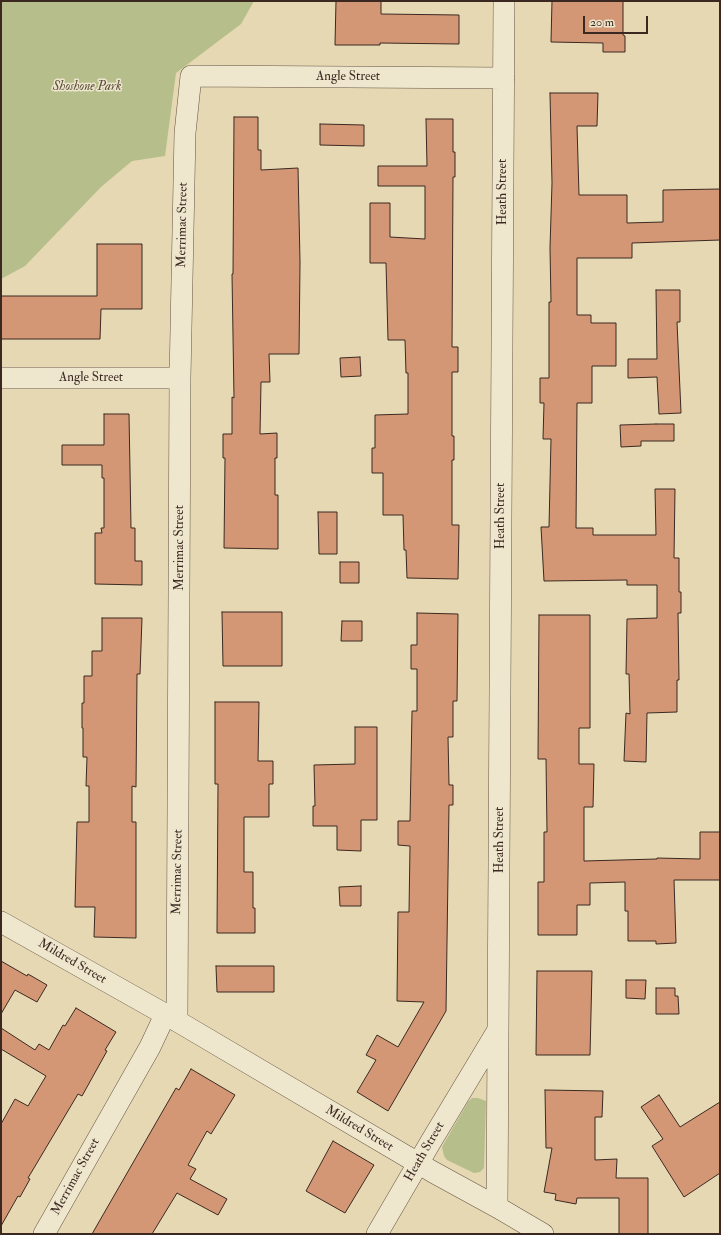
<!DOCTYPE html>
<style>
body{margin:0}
#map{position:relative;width:721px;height:1235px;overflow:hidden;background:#e5d8b2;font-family:"IM FELL Double Pica",serif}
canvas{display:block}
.frame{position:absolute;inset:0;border:2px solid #3b2921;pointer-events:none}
.scale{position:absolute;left:583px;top:16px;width:65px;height:18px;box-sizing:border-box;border:2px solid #3b2921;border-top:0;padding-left:5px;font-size:12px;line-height:14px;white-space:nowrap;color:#3b2921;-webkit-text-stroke:3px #eee6cd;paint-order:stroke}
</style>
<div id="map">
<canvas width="721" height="1235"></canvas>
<div class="frame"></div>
<div class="scale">20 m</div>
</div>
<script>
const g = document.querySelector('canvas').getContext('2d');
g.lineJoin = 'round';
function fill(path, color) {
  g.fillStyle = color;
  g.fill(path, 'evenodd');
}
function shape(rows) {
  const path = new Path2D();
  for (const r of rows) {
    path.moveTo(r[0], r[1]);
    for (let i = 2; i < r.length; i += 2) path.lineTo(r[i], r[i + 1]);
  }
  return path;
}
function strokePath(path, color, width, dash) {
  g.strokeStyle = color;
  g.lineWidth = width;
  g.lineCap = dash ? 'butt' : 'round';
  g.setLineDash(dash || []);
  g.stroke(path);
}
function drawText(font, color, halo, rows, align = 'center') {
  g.font = font + ' "IM FELL Double Pica",serif';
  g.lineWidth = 3;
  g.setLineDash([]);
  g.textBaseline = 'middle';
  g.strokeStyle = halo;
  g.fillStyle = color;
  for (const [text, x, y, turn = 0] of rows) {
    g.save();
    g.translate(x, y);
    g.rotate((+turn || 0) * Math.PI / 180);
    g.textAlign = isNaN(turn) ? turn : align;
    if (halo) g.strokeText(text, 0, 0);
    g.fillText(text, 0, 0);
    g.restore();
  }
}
fill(shape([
 [1,1,254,1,241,24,176,73,165,156,132,161,101,187,25,266,1,279],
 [472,1098,478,1098,486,1101,484,1168,480,1172,474,1173,447,1160,444,1156,442,1147,468,1102]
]), '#b6be8b');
const building = shape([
 [336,1,381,1,381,14,459,15,459,44,380,43,380,45,335,45,336,1],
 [552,1,623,1,623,35,625,36,625,52,603,52,603,43,551,42,552,1],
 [550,93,598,93,597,126,577,126,579,195,627,195,627,223,663,222,663,190,720,189,720,240,632,243,632,258,577,258,577,315,591,315,591,323,616,323,616,366,592,366,592,403,577,403,576,528,593,528,593,535,656,535,655,489,675,489,674,558,679,558,679,592,681,592,681,613,678,613,679,680,677,680,677,712,647,713,646,762,624,761,626,713,630,714,629,674,626,674,627,619,657,618,657,585,627,585,627,580,544,581,541,527,549,527,551,439,543,439,544,403,540,403,540,378,549,378,549,302,551,302,550,248,552,183,550,93],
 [234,117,258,117,258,150,261,150,261,170,298,168,300,262,299,354,269,354,270,382,261,382,260,434,277,433,277,458,275,458,275,495,278,495,278,549,224,548,225,458,223,458,223,434,232,434,232,397,234,398,232,274,233,274,234,117],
 [426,119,453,119,453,152,455,152,455,177,453,177,452,347,458,347,458,372,452,372,452,436,454,436,454,460,452,460,452,525,459,525,458,579,407,578,406,550,404,550,403,515,383,515,383,473,372,473,372,448,375,448,375,415,408,414,408,373,406,373,405,340,388,340,386,263,370,263,370,203,390,203,390,237,425,239,425,186,378,186,378,166,427,166,426,119],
 [320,124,364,125,364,146,320,145,320,124],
 [97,244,142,244,142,309,101,309,100,339,1,339,1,296,97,296,97,244],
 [656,290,680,290,680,322,677,322,681,413,659,414,657,377,628,378,628,359,657,359,656,290],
 [360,357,361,376,341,377,340,358,360,357],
 [104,414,129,414,131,528,135,528,135,561,142,561,142,585,95,584,95,533,102,533,101,528,104,528,104,478,102,478,102,465,62,465,62,445,104,445,104,414],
 [656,424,674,424,674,441,641,441,641,446,621,447,620,425,656,424],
 [318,512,337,512,337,554,319,554,318,512],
 [340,562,359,562,359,583,340,583,340,562],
 [222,612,282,612,282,666,223,666,222,612],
 [417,613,458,614,457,701,453,701,453,737,448,737,449,785,453,785,453,805,449,805,446,1011,388,1111,357,1092,376,1060,366,1055,377,1035,398,1047,424,1002,397,1001,398,912,409,912,410,846,398,845,398,821,410,821,412,711,417,711,417,669,411,669,411,645,417,645,417,613],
 [539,615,590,615,590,728,579,728,579,764,594,764,593,807,584,807,584,861,657,859,657,858,700,859,700,832,720,832,720,880,674,880,676,943,656,944,656,941,628,941,628,911,625,911,625,882,590,883,590,905,577,905,577,935,538,935,538,882,544,882,544,832,547,832,546,759,538,759,539,615],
 [102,618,142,618,140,674,137,674,136,787,132,786,132,822,136,822,136,938,94,937,95,907,75,907,77,822,89,822,89,786,86,786,87,757,83,757,83,728,82,728,82,703,84,703,84,676,92,676,92,651,102,651,102,618],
 [342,621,362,621,362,641,341,641,342,621],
 [215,702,259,702,258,761,273,761,273,784,269,784,269,817,244,817,244,872,253,872,253,908,255,908,255,933,217,933,218,784,215,784,215,702],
 [355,727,377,727,377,820,361,820,361,851,337,850,337,826,313,826,313,806,315,806,314,765,355,764,355,727],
 [361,886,361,906,340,906,339,887,361,886],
 [1,961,27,976,28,974,47,985,37,1002,15,990,1,1014,1,961],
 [216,966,274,966,274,992,217,992,216,966],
 [537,971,592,971,590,1055,536,1055,537,971],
 [626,980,646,980,645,999,626,998,626,980],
 [656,988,675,988,675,996,678,996,679,1014,656,1014,656,988],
 [76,1008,116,1032,105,1050,107,1051,82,1096,78,1094,28,1178,30,1179,20,1197,18,1196,1,1226,1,1124,15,1099,28,1106,46,1076,1,1049,1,1028,35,1050,39,1044,49,1050,63,1025,65,1026,76,1008],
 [191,1069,235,1095,211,1134,207,1131,188,1165,196,1169,190,1179,227,1199,218,1215,177,1193,152,1234,92,1234,176,1088,179,1090,191,1069],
 [545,1090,603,1091,602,1117,595,1117,595,1160,617,1159,616,1178,648,1178,648,1234,619,1234,619,1198,577,1198,576,1204,555,1200,556,1194,544,1192,552,1148,546,1148,545,1090],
 [659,1095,680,1127,720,1102,720,1173,684,1197,652,1146,663,1139,641,1107,659,1095],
 [333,1141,374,1165,345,1213,306,1191,333,1141]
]);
fill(building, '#d49776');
strokePath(building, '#3b2921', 1);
const minor = shape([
 [1,378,180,378],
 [1,922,177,1021,433,1172,497,1207,543,1234],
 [177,1021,180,378,185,133,191,76,504,78],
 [497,1207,504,1],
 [44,1234,150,1047,165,1015],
 [377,1234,430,1143,498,1030]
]);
strokePath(minor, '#665545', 22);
strokePath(minor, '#eee6cd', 21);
drawText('13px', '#3b2921', '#eee6cd', [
 ["Angle Street",348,77],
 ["Heath Street",503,192,-90],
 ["Merrimac Street",183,225,-89],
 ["Angle Street",91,378],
 ["Heath Street",501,516,-90],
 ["Merrimac Street",180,548,-90],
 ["Heath Street",500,840,-90],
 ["Merrimac Street",178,872,-89],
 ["Mildred Street",72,962,30],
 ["Mildred Street",359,1129,31],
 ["Heath Street",425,1152,-60],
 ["Merrimac Street",76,1177,-61]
]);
drawText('italic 13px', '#5a4e3c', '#eee6cd', [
 ["Shoshone Park",87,87]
]);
</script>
